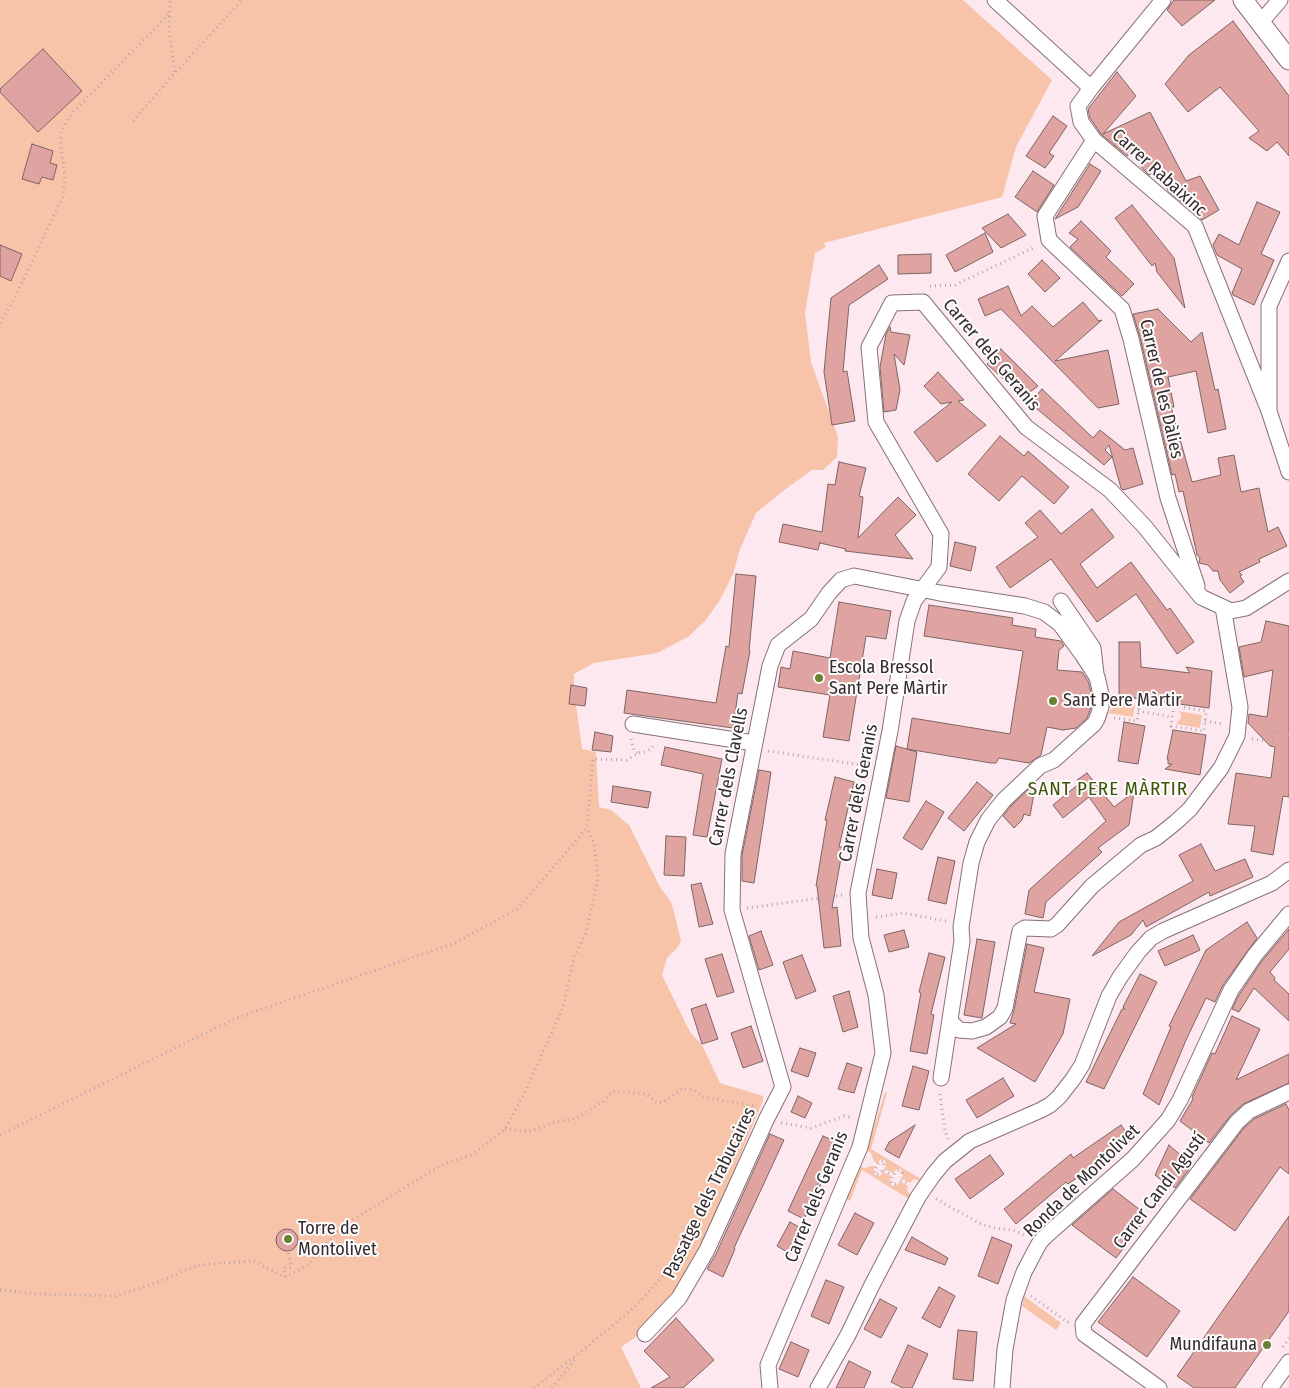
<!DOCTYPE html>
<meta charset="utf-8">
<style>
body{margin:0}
canvas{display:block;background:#fee8ef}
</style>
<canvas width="1289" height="1388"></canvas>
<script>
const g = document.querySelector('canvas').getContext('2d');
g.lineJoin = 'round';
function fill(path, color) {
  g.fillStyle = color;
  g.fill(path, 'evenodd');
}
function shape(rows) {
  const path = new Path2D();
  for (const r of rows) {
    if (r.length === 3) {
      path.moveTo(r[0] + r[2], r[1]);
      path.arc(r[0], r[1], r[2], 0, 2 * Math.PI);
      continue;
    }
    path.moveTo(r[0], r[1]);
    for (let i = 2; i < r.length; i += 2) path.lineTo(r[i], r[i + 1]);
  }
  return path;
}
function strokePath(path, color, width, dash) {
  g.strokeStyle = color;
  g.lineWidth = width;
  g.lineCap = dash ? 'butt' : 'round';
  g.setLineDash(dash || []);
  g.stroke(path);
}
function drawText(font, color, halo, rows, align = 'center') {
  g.font = font + ' "Fira Sans Condensed",sans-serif';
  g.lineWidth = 4;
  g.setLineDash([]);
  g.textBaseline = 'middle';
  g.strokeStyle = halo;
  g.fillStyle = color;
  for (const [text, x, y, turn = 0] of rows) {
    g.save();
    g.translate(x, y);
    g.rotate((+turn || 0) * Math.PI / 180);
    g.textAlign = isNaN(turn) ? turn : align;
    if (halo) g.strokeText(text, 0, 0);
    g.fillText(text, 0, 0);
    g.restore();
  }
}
fill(shape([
 [0,0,963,0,1052,80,1016,147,1002,197,824,243,826,247,815,253,805,313,811,362,838,437,837,457,823,470,812,470,787,488,756,513,740,549,733,574,720,600,705,621,688,637,657,653,594,663,574,674,574,690,582,749,596,752,599,807,611,810,629,825,660,887,671,902,674,912,681,941,677,948,667,958,662,975,690,1032,702,1045,720,1083,763,1096,763,1101,716,1213,696,1257,678,1287,636,1337,621,1347,641,1388,0,1388],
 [1111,700,1135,704,1133,717,1108,713,1113,707],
 [1178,711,1202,715,1200,728,1176,724,1181,718,1181,714],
 [885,1092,887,1093,871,1149,921,1179,920,1181,914,1179,910,1183,901,1178,903,1175,901,1169,897,1169,893,1173,885,1169,886,1164,885,1160,881,1159,877,1164,874,1161,871,1153,867,1150],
 [871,1166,875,1166,873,1171,875,1175,880,1176,883,1172,891,1176,890,1181,892,1186,897,1185,900,1181,908,1186,907,1190,911,1196,909,1199,862,1170,850,1201,846,1199,860,1167,866,1168],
 [1024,1296,1061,1323,1056,1330,1022,1306]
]), '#f7c4aa');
const building = shape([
 [1174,0,1215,0,1182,26,1167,10,1174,0],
 [1233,21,1289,96,1289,156,1277,142,1267,151,1249,138,1259,131,1220,87,1188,112,1165,84,1189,55,1233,21],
 [43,49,82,91,38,132,0,92,0,89,43,49],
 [1117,72,1136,96,1103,134,1150,112,1186,181,1200,176,1219,210,1202,220,1191,205,1185,205,1169,192,1157,171,1149,175,1142,168,1133,152,1127,156,1101,134,1090,118,1088,109,1117,72],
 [1053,116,1067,126,1049,153,1054,156,1045,168,1026,156,1053,116],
 [32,144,53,151,50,163,57,165,53,180,42,177,39,184,22,179,32,144],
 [1090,164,1101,171,1078,207,1055,219,1090,164],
 [1033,171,1054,185,1037,212,1015,197,1033,171],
 [1257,202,1280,212,1261,254,1274,260,1254,305,1233,295,1232,293,1242,269,1217,255,1213,245,1219,234,1239,245,1257,202],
 [1132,205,1174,258,1185,308,1157,272,1155,263,1152,266,1115,218,1132,205],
 [1008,214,1026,235,1001,248,982,228,1008,214],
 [1081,221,1111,251,1106,257,1134,284,1122,296,1070,247,1078,239,1069,233,1081,221],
 [985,233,993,252,955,272,946,255,985,233],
 [0,245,22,254,11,281,0,276,0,245],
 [931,254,931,273,898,274,898,255,931,254],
 [1042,260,1060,278,1045,292,1028,274,1042,260],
 [879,265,888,279,849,305,843,372,847,371,855,421,832,425,824,372,831,298,879,265],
 [1008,286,1021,316,1032,306,1053,327,1083,302,1098,320,1098,321,1102,320,1055,361,1108,350,1119,404,1098,408,1001,309,985,316,978,299,1008,286],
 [1158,309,1191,342,1202,332,1215,390,1218,389,1226,429,1208,433,1196,371,1168,377,1174,407,1171,407,1192,482,1221,475,1218,458,1234,455,1241,492,1259,488,1268,532,1278,527,1287,546,1259,559,1260,562,1239,572,1242,575,1240,576,1244,582,1230,593,1220,580,1218,571,1213,571,1208,565,1199,563,1200,558,1197,555,1183,491,1179,492,1175,474,1172,475,1140,337,1133,314,1158,309],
 [890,327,891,332,910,335,904,365,894,354,900,390,896,410,884,412,880,367,886,334,890,327],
 [1001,349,1038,386,1023,397,987,364,1001,349],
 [938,372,964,400,958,401,986,425,937,462,914,432,952,402,941,404,924,386,938,372],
 [1042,389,1093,438,1100,430,1125,450,1133,448,1143,484,1123,490,1121,488,1109,445,1105,450,1112,457,1104,465,1030,403,1042,389],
 [1000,436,1024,456,1028,451,1069,487,1054,504,1022,476,999,501,968,474,1000,436],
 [839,462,866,468,859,496,863,497,858,538,898,497,916,515,895,535,913,559,845,551,846,549,820,543,820,542,818,550,779,542,783,524,822,532,828,484,835,485,839,462],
 [1092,509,1114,537,1080,564,1097,588,1131,562,1167,610,1170,608,1194,642,1177,654,1136,594,1097,622,1051,559,1010,588,996,567,1038,537,1025,523,1040,510,1061,534,1092,509],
 [955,542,976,547,971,571,950,566,955,542],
 [736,574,756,576,749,651,750,651,742,694,738,693,733,728,624,713,627,690,716,703,726,646,729,647,736,574],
 [839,602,891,611,886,639,866,636,849,741,823,737,830,695,778,687,781,667,790,669,793,651,830,658,839,602],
 [929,605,1013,618,1012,625,1036,629,1035,637,1061,641,1064,646,1059,650,1057,670,1082,672,1088,681,1092,695,1092,705,1087,718,1076,728,1063,730,1047,727,1041,755,1029,763,999,758,996,763,991,763,907,749,912,718,1010,734,1023,651,924,636,929,605],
 [1266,621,1289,626,1289,797,1283,796,1273,855,1251,851,1255,826,1228,824,1236,773,1271,778,1275,747,1270,746,1248,723,1249,714,1267,717,1273,670,1244,677,1239,647,1261,642,1266,621],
 [1119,642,1140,642,1141,667,1190,673,1186,667,1212,671,1209,708,1119,696,1119,642],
 [571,685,587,688,585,706,569,704,571,685],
 [1124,722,1145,726,1138,764,1118,761,1124,722],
 [1173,730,1206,735,1200,775,1165,769,1172,764,1168,764,1168,759,1167,759,1173,730],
 [595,732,613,736,611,752,592,750,595,732],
 [896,746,917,752,909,802,886,798,896,746],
 [665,747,722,759,707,837,693,835,703,774,661,765,665,747],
 [759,770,771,772,754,883,742,881,742,855,759,770],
 [1087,773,1114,807,1134,792,1129,825,1098,848,1102,852,1046,902,1043,918,1025,914,1029,890,1106,821,1089,797,1063,818,1053,805,1080,783,1077,780,1087,773],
 [835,777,854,782,839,847,843,847,832,908,837,907,841,946,824,948,817,886,816,886,827,820,825,820,835,777],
 [977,782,993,795,964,831,948,818,977,782],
 [1036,782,1030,816,1024,814,1022,820,1014,828,1003,816,1011,806,1036,782],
 [613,786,651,792,648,808,611,802,613,786],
 [926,801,944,812,922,850,903,838,926,801],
 [666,836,686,837,684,876,664,875,666,836],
 [1201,844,1215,871,1245,859,1253,877,1210,896,1209,892,1146,927,1143,920,1131,935,1092,956,1119,922,1193,881,1179,855,1201,844],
 [938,857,955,861,946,904,928,900,938,857],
 [877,869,897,873,892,899,872,895,877,869],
 [701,883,713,924,699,927,691,885,701,883],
 [1247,922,1257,938,1223,985,1215,1002,1206,998,1186,1040,1159,1105,1143,1094,1171,1027,1169,1026,1206,950,1247,922],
 [1289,929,1289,949,1270,972,1275,978,1274,980,1289,994,1289,1021,1254,988,1239,1012,1232,1009,1239,995,1262,961,1289,929],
 [904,930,909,947,889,952,884,935,904,930],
 [761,931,773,965,759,970,749,936,761,931],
 [1193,935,1200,950,1165,966,1158,951,1193,935],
 [977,939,995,942,982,1018,964,1015,977,939],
 [1027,944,1044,948,1034,992,1070,999,1063,1034,1035,1082,977,1048,1016,1024,1010,1023,1014,1010,1027,944],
 [929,953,945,957,931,1014,934,1015,927,1054,910,1051,921,993,919,992,929,953],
 [722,954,734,992,717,997,705,959,722,954],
 [802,955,816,991,796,999,783,962,802,955],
 [1140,974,1157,982,1104,1089,1086,1082,1122,1009,1125,1009,1123,1007,1140,974],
 [849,991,858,1027,843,1032,833,996,849,991],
 [706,1004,718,1039,702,1044,691,1009,706,1004],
 [1232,1016,1260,1029,1236,1080,1289,1054,1289,1083,1243,1104,1230,1116,1209,1143,1180,1121,1193,1099,1192,1097,1212,1053,1215,1054,1232,1016],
 [751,1026,763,1061,743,1068,731,1033,751,1026],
 [800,1048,816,1053,808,1077,791,1071,800,1048],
 [847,1063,862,1068,854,1093,838,1089,847,1063],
 [913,1066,929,1071,919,1110,902,1106,913,1066],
 [1003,1078,1014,1096,977,1118,966,1100,1003,1078],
 [798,1096,812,1103,805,1118,791,1112,798,1096],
 [1286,1104,1289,1110,1289,1174,1280,1167,1235,1231,1190,1199,1244,1128,1254,1119,1286,1104],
 [915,1125,899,1158,885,1150,889,1142,915,1125],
 [1121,1125,1132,1140,1068,1184,1066,1182,1016,1224,1004,1209,1071,1154,1073,1158,1121,1125],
 [770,1134,784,1140,734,1248,735,1249,723,1277,707,1269,716,1254,770,1134],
 [823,1136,839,1143,816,1188,821,1184,804,1219,788,1211,823,1136],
 [1169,1145,1192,1165,1175,1188,1171,1185,1170,1187,1155,1175,1169,1145],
 [990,1155,1004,1174,970,1199,955,1179,990,1155],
 [1113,1189,1148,1216,1116,1258,1072,1225,1113,1189],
 [855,1213,874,1223,857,1255,838,1245,855,1213],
 [1289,1216,1289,1311,1235,1388,1194,1388,1177,1376,1289,1216],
 [790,1222,804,1230,790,1254,777,1246,790,1222],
 [287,1240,11],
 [912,1237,948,1258,945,1265,905,1250,912,1237],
 [992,1237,1012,1245,998,1284,978,1276,992,1237],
 [1133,1277,1180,1311,1147,1357,1098,1322,1133,1277],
 [826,1280,844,1287,829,1324,811,1316,826,1280],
 [939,1287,955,1296,940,1328,922,1318,939,1287],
 [880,1299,897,1308,881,1338,864,1329,880,1299],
 [676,1318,714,1360,683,1388,651,1388,670,1377,644,1351,676,1318],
 [958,1330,977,1332,973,1381,953,1379,958,1330],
 [791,1342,809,1350,798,1377,779,1369,791,1342],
 [908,1345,928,1354,912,1388,903,1388,891,1382,908,1345],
 [849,1361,871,1372,864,1388,836,1388,849,1361]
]);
fill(building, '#dfa4a1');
strokePath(building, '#7d6564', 1);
const minor = shape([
 [995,0,1091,88],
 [1163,0,1091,88,1078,106,1081,122,1094,140,1195,226,1269,411],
 [1260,23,1280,0],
 [1094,140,1045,216,1049,240,1122,309,1131,339,1168,498,1197,586],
 [1289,261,1269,306,1269,411,1289,472],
 [1061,601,1093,648,1096,674],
 [633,724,754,743],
 [950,1021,959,1030,972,1031,986,1027,1000,1017,1005,1008,1020,931,1025,928,1051,929,1057,925,1092,886,1141,845,1156,838,1176,822,1190,809,1221,768,1237,736,1240,707,1223,607],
 [645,1334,679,1298,707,1250,767,1118,783,1087,732,910,733,854,770,666,778,645,811,619,829,593,841,580,854,576,940,593,1025,606,1044,612,1060,624,1082,654,1097,677,1101,694,1101,707,1097,719,1094,724,1054,760,1040,766,1004,800,988,820,977,842,971,863,961,927,962,941,941,1078],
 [770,1388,768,1365,860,1147,883,1053,876,995,861,938,858,893,890,731,907,621,914,601,939,567,941,534,876,422,869,347,892,303,923,302,1026,427,1110,490,1145,527,1201,597,1231,611,1246,608,1289,581],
 [818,1388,848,1335,872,1285,918,1197,934,1174,945,1161,970,1141,1041,1110,1050,1105,1059,1097,1073,1079,1082,1065,1109,996,1120,977,1138,952,1151,938,1163,931,1272,883,1289,870],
 [1002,1388,1005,1349,1014,1300,1024,1272,1034,1253,1040,1242,1049,1233,1133,1159,1168,1120,1180,1100,1231,990,1255,955,1289,914],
 [1159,1388,1084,1334,1083,1324,1237,1122,1249,1111,1289,1092],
 [1270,1388,1289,1362]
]);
const tertiary = shape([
 [1243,0,1289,60]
]);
strokePath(minor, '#877077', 17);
strokePath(tertiary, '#877077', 21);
strokePath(shape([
 [176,72,242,0],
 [133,121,175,73,169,30,170,0],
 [930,286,955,285,1035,247],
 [0,323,13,302,63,196,65,176,61,149,61,131,72,113,170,13],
 [1037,673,1043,673],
 [1061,674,1067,674],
 [1174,706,1206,711,1204,731,1171,726,1174,706],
 [1138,711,1172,717],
 [1031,718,1036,719],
 [1114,718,1137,721,1140,701,1117,697],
 [1205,721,1223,724],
 [1052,723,1059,724],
 [1273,732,1289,734],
 [631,739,634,750,638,753],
 [1252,739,1272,742,1275,722,1254,718],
 [768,751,868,766],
 [747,908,843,895],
 [876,917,903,913,946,921],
 [940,1094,945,1131,948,1139],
 [781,1123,811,1128,844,1116,850,1117],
 [505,1129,528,1132,552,1123,576,1118,603,1102,613,1091,646,1094,657,1103,664,1102,683,1088,694,1090,703,1097,755,1106],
 [0,1135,236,1018,455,943,517,909,587,828,593,759,627,760,638,753,645,752,651,749,654,744],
 [878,1164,881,1161,884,1161,884,1168],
 [876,1167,874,1170,875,1174,879,1174,882,1171],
 [884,1170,892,1175],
 [894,1174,899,1170,902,1173,900,1177],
 [892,1177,891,1181,892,1184,896,1184,898,1181],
 [901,1180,909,1184],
 [936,1199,981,1224,994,1228,1013,1230,1026,1236],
 [285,1277,308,1265,341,1227,443,1164,471,1155,505,1129,524,1094,563,1007,574,957,586,933,598,877,594,844,587,828],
 [285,1277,284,1268,291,1268,288,1251],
 [0,1290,39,1294,115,1296,158,1282,198,1265,253,1261,285,1277],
 [1031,1296,1069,1323],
 [1283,1347,1289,1338],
 [534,1388,578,1354,635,1307,667,1271,691,1233,700,1222],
 [552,1388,575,1359]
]), '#b8a6ac', 3, [1, 4]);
strokePath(minor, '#fff', 15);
strokePath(tertiary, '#fff', 19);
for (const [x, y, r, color] of [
 [819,678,5,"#688134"],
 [1053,701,5,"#688134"],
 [288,1239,5,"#688134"],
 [1267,1345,5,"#688134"]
]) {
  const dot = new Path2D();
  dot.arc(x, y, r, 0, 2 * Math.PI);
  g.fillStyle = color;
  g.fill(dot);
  strokePath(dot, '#fcfcfc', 2);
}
drawText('18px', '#352b2e', '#fcfcfc', [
 ["Carrer Rabaixinc",1159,173,42],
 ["Carrer dels Geranis",991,355,50],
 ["Carrer de les Dàlies",1161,389,77],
 ["Carrer dels Clavells",729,777,-79],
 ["Carrer dels Geranis",859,793,-79],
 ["Ronda de Montolivet",1082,1181,-44],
 ["Carrer Candi Agustí",1160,1191,-53],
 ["Passatge dels Trabucaires",710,1193,-64],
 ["Carrer dels Geranis",817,1197,-68]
]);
drawText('18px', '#352b2e', '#fcfcfc', [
 ["Escola Bressol",829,668],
 ["Sant Pere Màrtir",829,689],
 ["Sant Pere Màrtir",1063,701],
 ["Torre de",298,1229],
 ["Montolivet",298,1250],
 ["Mundifauna",1257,1345,"right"]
], 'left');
g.letterSpacing = '1px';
drawText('19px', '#3d5204', '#fcfcfc', [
 ["SANT PERE MÀRTIR",1108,790]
]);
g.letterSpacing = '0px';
</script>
